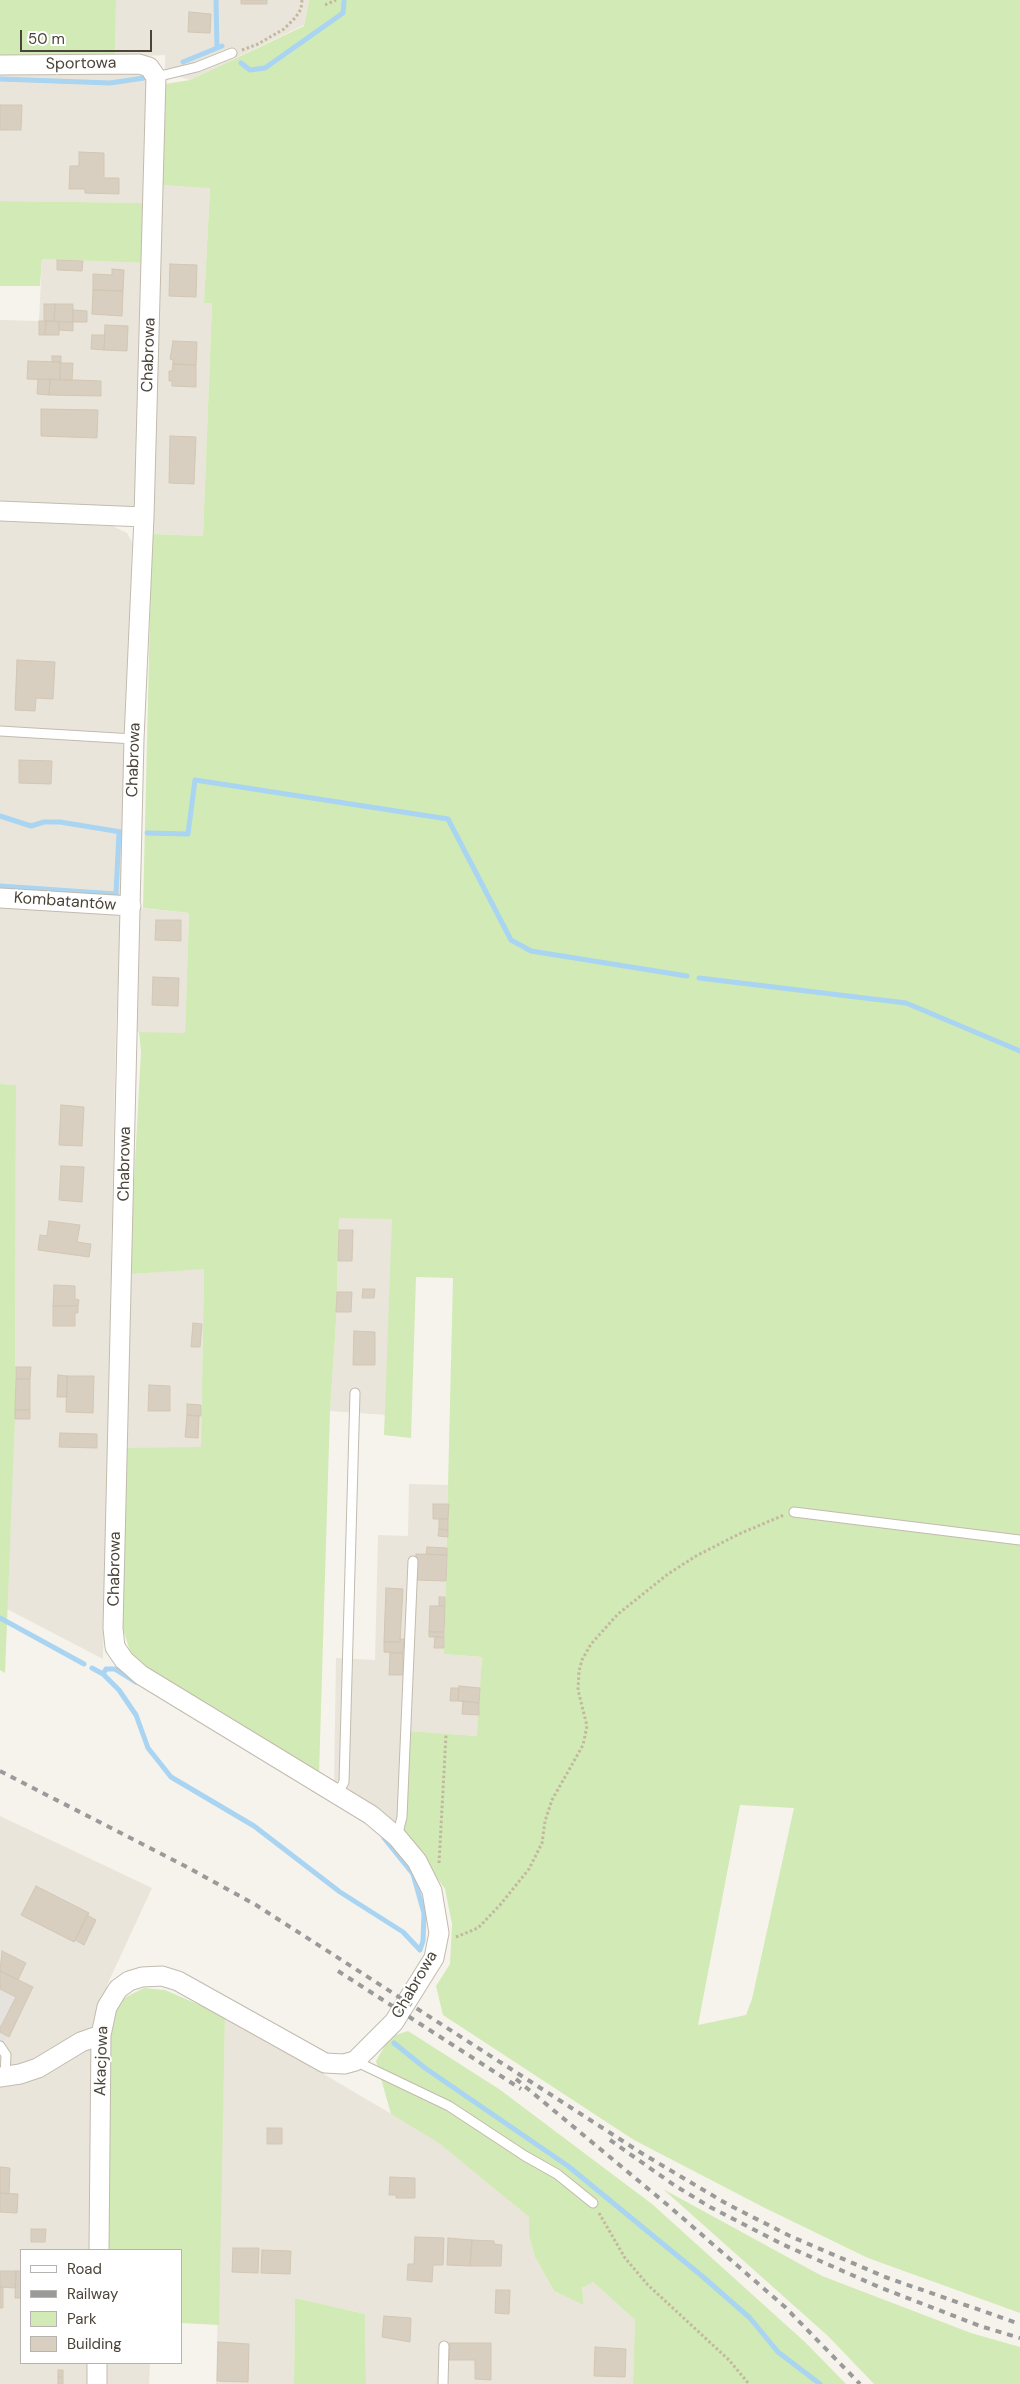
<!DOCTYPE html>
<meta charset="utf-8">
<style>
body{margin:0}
#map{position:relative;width:1020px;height:2384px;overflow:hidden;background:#f6f3ec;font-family:"DM Sans",sans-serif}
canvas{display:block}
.legend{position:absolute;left:20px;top:2249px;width:162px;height:115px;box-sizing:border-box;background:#fff;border:1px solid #b7b4b0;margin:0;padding:6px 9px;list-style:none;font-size:15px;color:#4b4439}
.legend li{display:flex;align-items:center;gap:10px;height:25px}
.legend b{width:25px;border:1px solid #b7b4b0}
.scale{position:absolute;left:20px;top:30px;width:132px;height:22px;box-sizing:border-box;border:2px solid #4b4439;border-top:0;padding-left:6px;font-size:15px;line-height:18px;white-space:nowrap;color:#4b4439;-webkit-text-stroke:4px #fff;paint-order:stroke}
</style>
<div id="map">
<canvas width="1020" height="2384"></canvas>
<ul class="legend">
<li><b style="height:6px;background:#fff"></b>Road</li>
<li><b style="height:6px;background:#9a9a9a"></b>Railway</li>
<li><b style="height:14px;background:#d2eab5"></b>Park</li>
<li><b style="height:14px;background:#d8cfc1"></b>Building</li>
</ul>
<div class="scale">50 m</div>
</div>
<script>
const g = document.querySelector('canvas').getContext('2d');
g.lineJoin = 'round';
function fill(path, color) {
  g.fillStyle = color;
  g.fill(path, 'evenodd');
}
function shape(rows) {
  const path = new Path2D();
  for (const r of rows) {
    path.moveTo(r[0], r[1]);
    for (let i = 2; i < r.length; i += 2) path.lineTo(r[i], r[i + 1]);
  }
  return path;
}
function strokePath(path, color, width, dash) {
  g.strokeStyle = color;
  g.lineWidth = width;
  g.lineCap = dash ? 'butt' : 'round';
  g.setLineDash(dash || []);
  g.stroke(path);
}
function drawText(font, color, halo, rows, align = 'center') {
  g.font = font + ' "DM Sans",sans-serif';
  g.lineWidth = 4;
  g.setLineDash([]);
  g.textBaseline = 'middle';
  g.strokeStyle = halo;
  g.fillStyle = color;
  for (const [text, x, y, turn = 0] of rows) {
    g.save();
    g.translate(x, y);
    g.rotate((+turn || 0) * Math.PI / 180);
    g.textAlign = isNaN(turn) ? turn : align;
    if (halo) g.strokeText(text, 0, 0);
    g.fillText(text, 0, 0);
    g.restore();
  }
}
fill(shape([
 [116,0,309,0,304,25,190,80,165,72,165,55,115,57],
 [0,72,138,73,143,77,147,83,145,203,0,201],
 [163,185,210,187,204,303,212,303,203,536,152,534],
 [42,259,145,263,136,512,0,507,0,320,39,321],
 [0,521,113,526,127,533,132,542,123,878,116,1028,103,1659,7,1609,15,1421,16,1085,0,1084],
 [139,908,189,913,185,1034,136,1032],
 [339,1218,393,1218,386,1415,330,1411,336,1322],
 [204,1268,201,1448,125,1448,129,1272,133,1274],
 [409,1484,448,1485,444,1654,482,1657,478,1736,408,1731,403,1831,334,1784,336,1658,375,1660,378,1535,408,1536],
 [0,1816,152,1888,108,1983,101,2006,93,2250,21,2250,21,2363,91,2363,90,2384,0,2384,0,2051,33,1988,0,1971],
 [225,2016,439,2142,529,2217,529,2236,535,2257,554,2291,584,2304,582,2288,593,2282,635,2320,633,2384,366,2384,365,2314,295,2298,294,2384,216,2384],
 [102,2363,150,2363,149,2384,102,2384]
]), '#eae5da');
fill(shape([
 [0,1971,33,1987,0,2051]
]), '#e6e2dd');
fill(shape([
 [0,0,116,0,115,57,0,57],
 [309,0,1020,0,1020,2313,868,2258,765,2208,634,2140,443,2015,436,1986,450,1964,452,1924,445,1889,403,1831,408,1731,477,1736,482,1657,444,1654,453,1278,416,1277,411,1438,384,1435,392,1219,339,1218,336,1322,330,1411,319,1774,147,1668,130,1651,122,1626,125,1448,201,1447,204,1269,133,1274,129,1272,141,1052,139,1032,185,1033,189,913,143,908,152,534,203,536,212,303,204,303,210,188,163,185,165,84,190,80,304,26],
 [740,1805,794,1808,752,1999,746,2015,698,2025],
 [0,201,145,203,145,263,42,259,40,286,0,286],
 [0,1084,16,1085,15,1421,5,1673,0,1670],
 [144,1988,165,1990,225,2016,219,2325,181,2323,181,2250,104,2250,107,2040,114,2010,124,1998],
 [408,2031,499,2089,652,2204,806,2343,846,2384,633,2384,635,2320,593,2282,582,2288,584,2305,554,2291,535,2257,529,2236,529,2217,439,2143,391,2114,376,2061,390,2037],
 [663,2189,822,2276,971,2333,1020,2347,1020,2384,874,2384,828,2336],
 [295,2298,365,2314,366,2384,294,2384]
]), '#d2eab5');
strokePath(shape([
 [216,0,217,48],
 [183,62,222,46],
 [241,63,250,70,265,68,343,13,344,2],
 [0,79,110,83,144,78],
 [0,816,31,826,44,822,60,822,121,832],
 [147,833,188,834,195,780,448,819,511,940,531,951,687,976],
 [0,886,116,894,119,832],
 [699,978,906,1003,1020,1051],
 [0,1618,84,1664],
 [92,1668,103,1674,119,1690,136,1715,148,1748,171,1777,254,1826,340,1892,403,1932,420,1950,423,1941,424,1913,413,1874,384,1838],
 [103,1674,106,1669,115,1669,136,1682],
 [394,2043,425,2068,568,2166,702,2276,750,2318,778,2352,820,2384]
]), '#a9d4f2', 5);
const building = shape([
 [241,0,267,0,267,4,241,4,241,0],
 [189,12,211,14,210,33,188,32,189,12],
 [0,105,22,105,21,130,0,130,0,105],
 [79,152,104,153,104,178,119,178,119,194,85,193,85,189,69,189,70,166,79,166,79,152],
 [57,260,83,261,82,271,57,270,57,260],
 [170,264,197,265,196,297,169,296,170,264],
 [112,269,124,270,123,291,93,290,93,274,112,275,112,269],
 [93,290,123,291,122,316,92,314,93,290],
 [44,304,55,304,54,321,44,321,44,304],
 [55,304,73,304,73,322,54,321,55,304],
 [73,310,87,311,87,322,73,322,73,310],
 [39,321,46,321,45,335,39,335,39,321],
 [46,321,59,322,59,335,45,335,46,321],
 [59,322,73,322,73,331,59,330,59,322],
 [105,325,128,326,127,351,104,350,105,325],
 [92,335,105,335,104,350,91,349,92,335],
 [173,341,197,342,196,365,173,364,173,360,170,359,173,341],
 [52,356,61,356,61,362,52,362,52,356],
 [28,361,61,362,60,380,27,379,28,361],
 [60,363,73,363,72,380,60,380,60,363],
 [173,364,196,365,196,387,172,386,172,381,169,381,169,371,172,371,173,364],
 [38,379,50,379,49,395,37,394,38,379],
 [50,379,101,381,101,396,49,395,50,379],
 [41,409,98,410,97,438,41,436,41,409],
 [170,436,196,437,194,484,169,483,170,436],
 [17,660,55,662,53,699,36,698,35,711,15,710,17,660],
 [19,760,52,761,51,784,19,783,19,760],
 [156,920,181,920,181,941,155,940,156,920],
 [153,977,179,978,178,1006,152,1005,153,977],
 [61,1105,84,1107,82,1146,59,1145,61,1105],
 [61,1166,84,1167,82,1202,59,1200,61,1166],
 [49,1221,80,1225,77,1242,91,1244,89,1257,38,1250,40,1235,47,1236,49,1221],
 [339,1230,353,1230,352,1261,338,1261,339,1230],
 [54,1285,75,1286,75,1299,79,1300,78,1306,53,1306,54,1285],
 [363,1289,375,1289,374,1298,362,1298,363,1289],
 [337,1292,352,1292,351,1312,336,1312,337,1292],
 [53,1306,78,1306,78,1313,75,1313,75,1326,53,1326,53,1306],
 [193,1323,202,1324,200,1347,191,1347,193,1323],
 [354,1331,375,1332,375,1365,353,1365,354,1331],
 [16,1367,31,1367,30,1379,16,1379,16,1367],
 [58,1375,67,1376,67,1397,57,1397,58,1375],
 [67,1376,94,1376,93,1413,66,1412,67,1376],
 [16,1379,30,1379,30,1410,15,1410,16,1379],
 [149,1385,170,1386,170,1411,148,1411,149,1385],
 [187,1404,201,1405,201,1416,187,1415,187,1404],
 [15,1410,30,1410,30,1419,15,1419,15,1410],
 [187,1415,199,1416,198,1438,185,1437,187,1415],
 [60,1433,97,1434,97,1448,59,1447,60,1433],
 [433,1504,449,1504,448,1519,433,1519,433,1504],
 [439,1519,448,1519,448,1530,439,1529,439,1519],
 [439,1529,448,1530,448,1537,438,1536,439,1529],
 [427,1547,447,1548,447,1555,426,1554,427,1547],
 [416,1554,447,1555,446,1581,416,1580,416,1554],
 [386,1588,403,1589,400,1642,384,1642,386,1588],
 [439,1597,445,1597,445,1606,439,1606,439,1597],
 [430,1606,445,1606,444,1632,429,1632,430,1606],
 [429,1632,444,1632,444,1637,429,1637,429,1632],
 [435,1637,444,1637,444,1648,434,1648,435,1637],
 [400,1639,404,1639,403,1653,384,1652,384,1642,400,1642,400,1639],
 [390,1653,403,1653,403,1675,389,1675,390,1653],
 [459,1686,480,1688,479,1703,458,1701,459,1686],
 [451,1688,459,1688,458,1701,450,1701,451,1688],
 [463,1701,479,1703,479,1715,462,1714,463,1701],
 [36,1886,89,1913,74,1942,21,1915,36,1886],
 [87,1915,96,1920,84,1945,75,1940,87,1915],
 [2,1951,26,1963,18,1980,0,1971,2,1951],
 [0,1971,33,1987,9,2037,0,2032,0,2028,16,1997,0,1989,0,1971],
 [267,2128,282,2128,282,2144,267,2144,267,2128],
 [0,2167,10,2168,9,2194,0,2193,0,2167],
 [390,2177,415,2178,415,2198,396,2198,396,2195,389,2195,390,2177],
 [0,2193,18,2194,17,2213,0,2212,0,2193],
 [31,2229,46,2229,45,2242,31,2242,31,2229],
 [415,2237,444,2238,443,2265,433,2265,432,2282,407,2280,408,2264,414,2264,415,2237],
 [448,2238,472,2240,470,2266,447,2265,448,2238],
 [472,2240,494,2241,494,2244,502,2245,501,2266,470,2266,472,2240],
 [233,2248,259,2248,258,2273,232,2272,233,2248],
 [262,2250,291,2251,290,2274,261,2273,262,2250],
 [0,2271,16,2271,15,2288,0,2287,0,2271],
 [16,2271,21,2271,21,2298,15,2298,16,2271],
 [0,2287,3,2287,3,2308,0,2308,0,2287],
 [496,2290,510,2290,509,2314,495,2313,496,2290],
 [384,2316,411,2318,410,2342,382,2337,384,2316],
 [218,2342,249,2344,248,2382,217,2381,218,2342],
 [450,2343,491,2343,491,2380,475,2379,475,2360,449,2360,450,2343],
 [595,2347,626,2349,625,2377,594,2376,595,2347],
 [58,2370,63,2370,63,2377,58,2377,58,2370],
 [58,2377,63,2377,63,2384,58,2384,58,2377]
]);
fill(building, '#d8cfc1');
strokePath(building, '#d3c7b4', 1);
const lane = shape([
 [156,77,197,67,232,53],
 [0,731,134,739],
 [794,1512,1020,1540],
 [337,1795,344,1782,355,1393],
 [397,1837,402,1817,413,1561],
 [0,2046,6,2055,5,2077],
 [355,2061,449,2106,525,2156,557,2174,593,2203],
 [443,2384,444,2346]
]);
const street = shape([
 [0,65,139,64,149,67,156,77,144,517,134,739,113,1628,115,1647,124,1660,141,1675,371,1815,397,1837,417,1861,432,1891,439,1933,434,1958,394,2022,355,2061,344,2064,325,2063,178,1981,162,1976,142,1977,129,1981,118,1989,107,2007,101,2035,99,2250],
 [0,511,144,517],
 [0,898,131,906],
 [0,2077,20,2074,38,2068,81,2042,101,2035],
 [97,2384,97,2363]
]);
strokePath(lane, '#c2bbae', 11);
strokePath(street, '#c2bbae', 21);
strokePath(shape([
 [325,5,336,0],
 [242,50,258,44,284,29,295,18,301,9,302,0],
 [439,1863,446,1735],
 [456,1937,478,1928,500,1905,529,1869,542,1843,545,1821,552,1800,583,1745,587,1726,578,1690,579,1671,582,1660,591,1644,618,1614,668,1574,696,1556,739,1534,784,1515],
 [599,2213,625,2258,648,2285,729,2360,749,2384]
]), '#c4b79f', 3, [2.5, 2.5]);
strokePath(lane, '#fff', 9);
strokePath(street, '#fff', 19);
strokePath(shape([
 [0,1771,185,1866,256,1905,643,2154,727,2204,790,2236,885,2277,1020,2324],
 [338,1971,521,2089],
 [516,2079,670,2207,785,2307,860,2384],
 [610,2140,674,2185,710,2207,784,2245,879,2287,980,2326,1020,2338]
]), '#9a9a9a', 4, [6, 6]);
drawText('16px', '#4b4439', '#fff', [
 ["Sportowa",81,64,-1],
 ["Chabrowa",149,355,-88],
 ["Chabrowa",134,760,-88],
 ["Kombatantów",65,902,4],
 ["Chabrowa",125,1164,-89],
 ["Chabrowa",115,1569,-89],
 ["Chabrowa",415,1985,-60],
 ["Akacjowa",102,2061,-88]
]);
</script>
